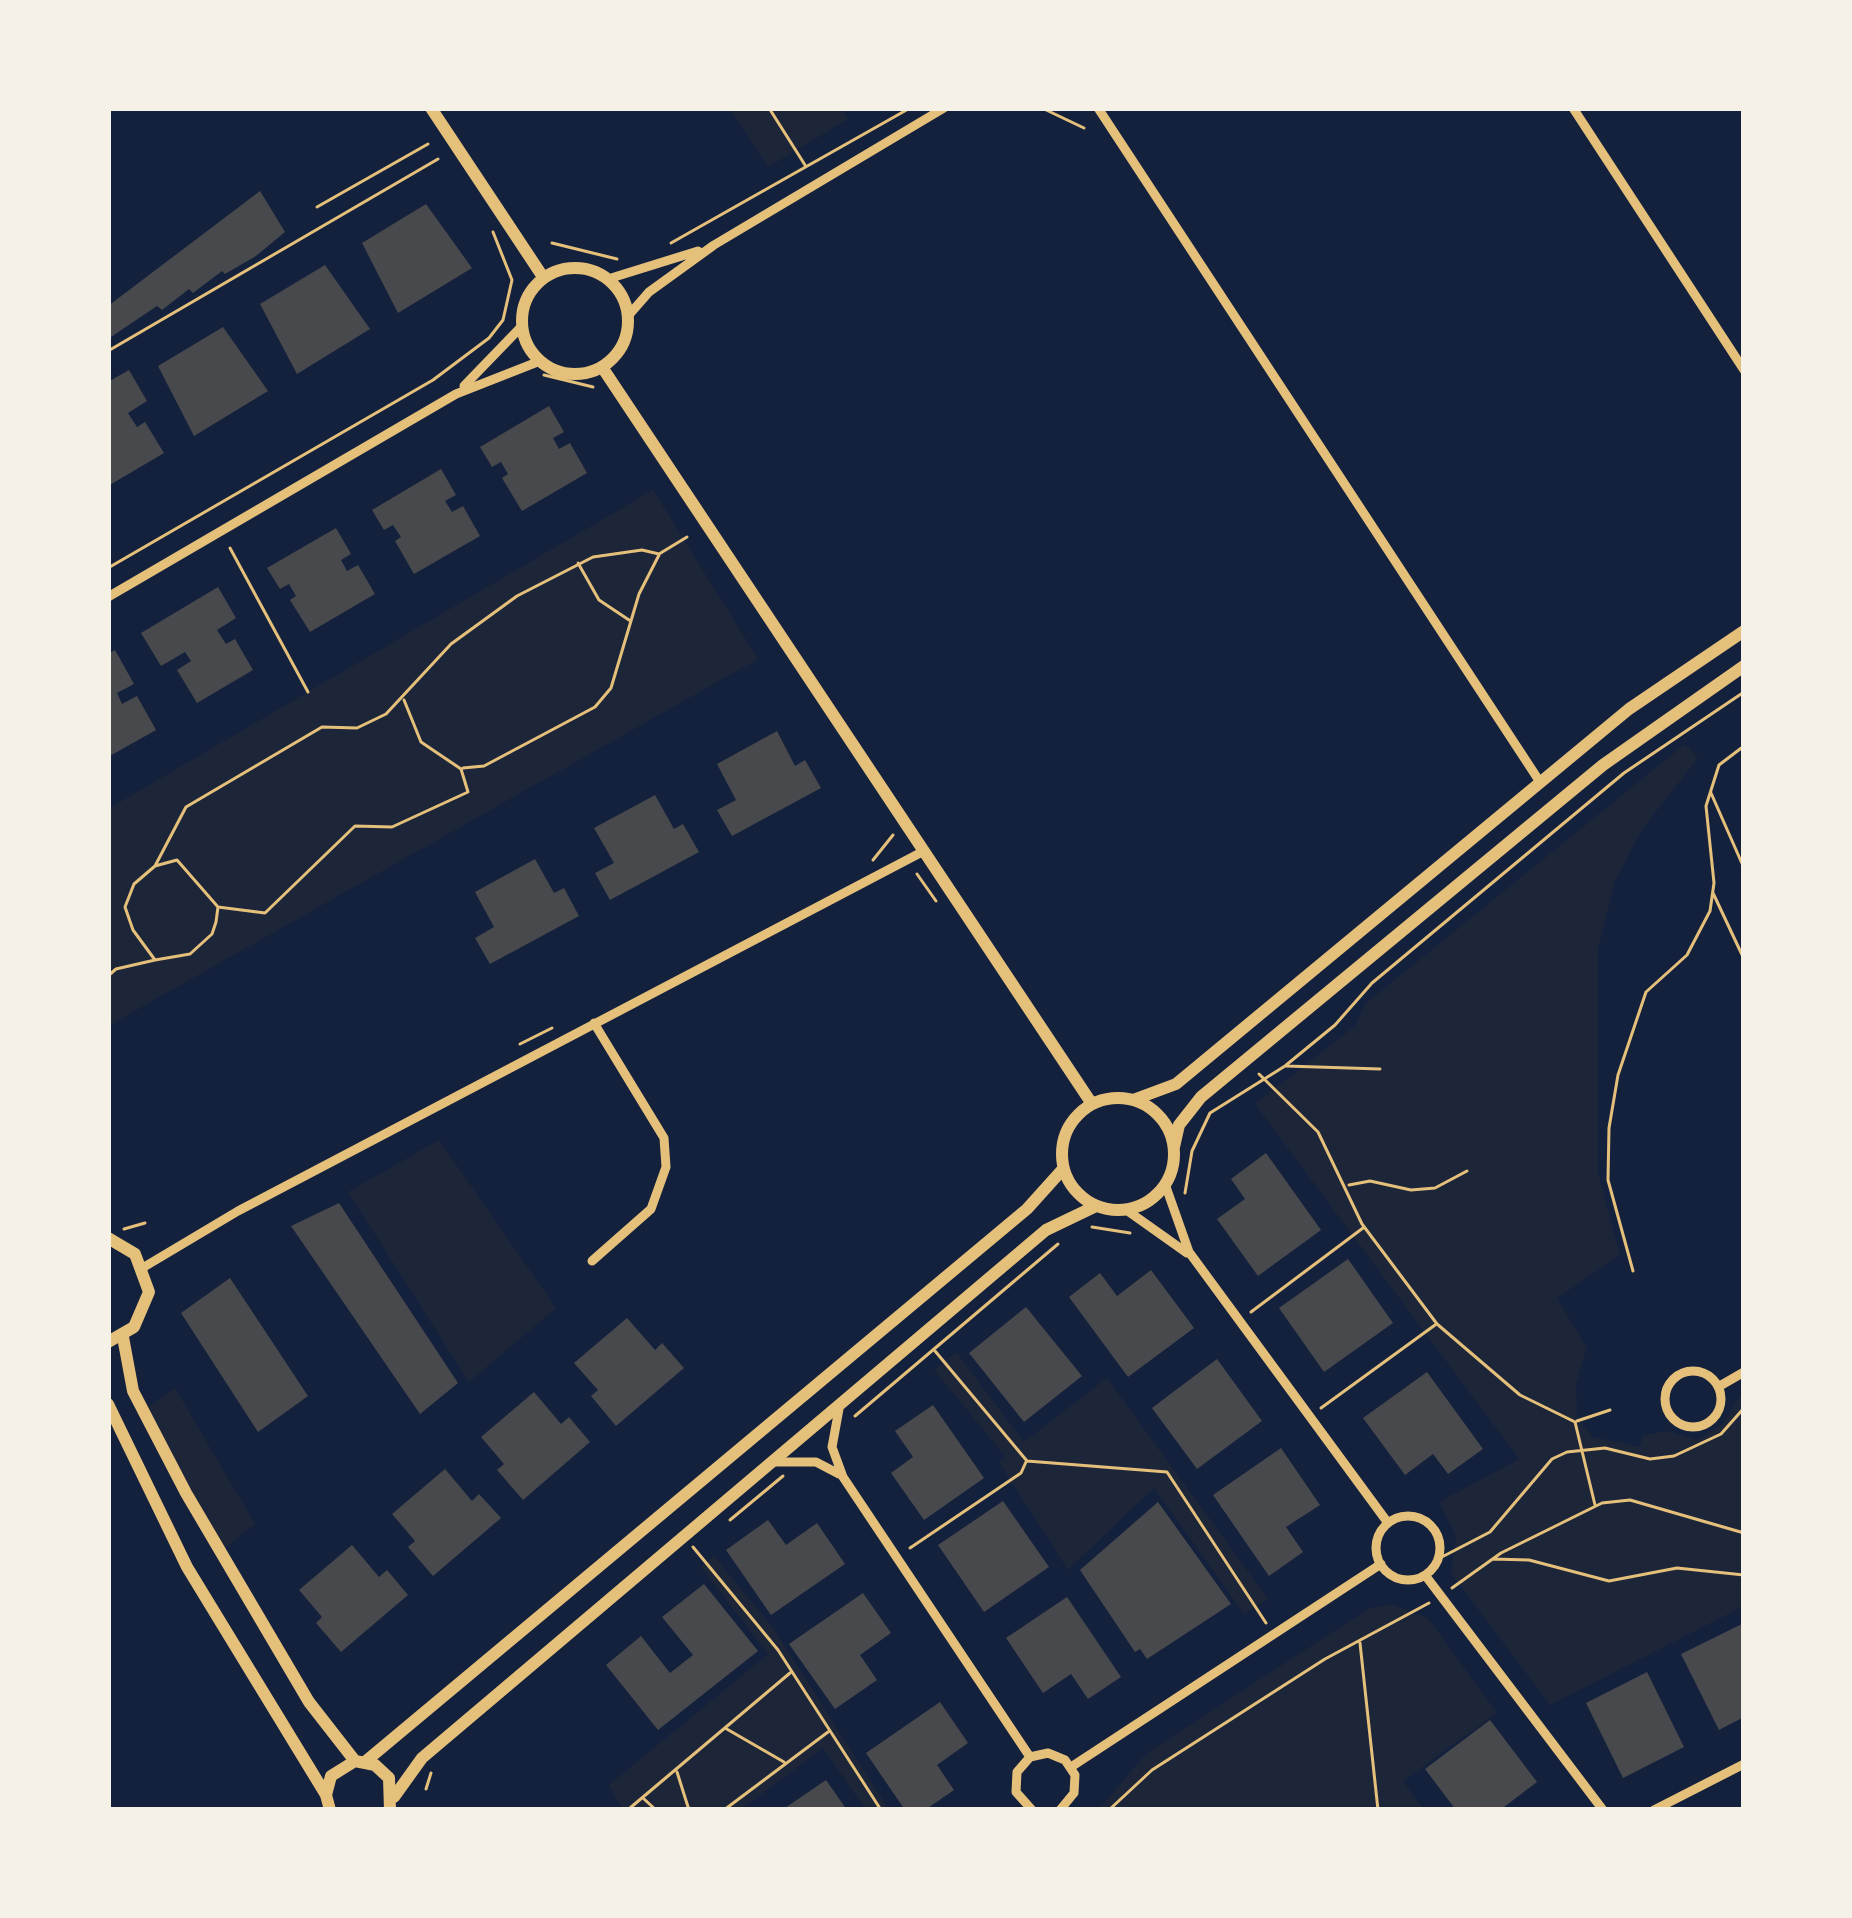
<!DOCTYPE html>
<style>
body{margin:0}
#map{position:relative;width:1852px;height:1918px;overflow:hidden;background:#14213d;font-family:"Sofia Sans Condensed",sans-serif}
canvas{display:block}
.frame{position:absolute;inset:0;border:111px solid #f6f1e7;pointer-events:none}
</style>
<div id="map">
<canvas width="1852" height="1918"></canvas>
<div class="frame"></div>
</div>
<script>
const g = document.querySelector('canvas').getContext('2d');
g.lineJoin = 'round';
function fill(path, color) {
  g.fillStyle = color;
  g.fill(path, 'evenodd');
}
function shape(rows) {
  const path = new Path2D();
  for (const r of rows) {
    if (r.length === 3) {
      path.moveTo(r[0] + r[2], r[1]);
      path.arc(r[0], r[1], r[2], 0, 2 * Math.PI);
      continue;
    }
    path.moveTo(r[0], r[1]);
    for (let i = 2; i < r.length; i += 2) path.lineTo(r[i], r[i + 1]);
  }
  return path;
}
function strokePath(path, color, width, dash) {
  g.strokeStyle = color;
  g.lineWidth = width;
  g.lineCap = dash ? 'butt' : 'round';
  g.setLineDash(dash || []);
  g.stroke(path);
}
fill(shape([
 [729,108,840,108,848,119,768,167],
 [653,490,758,659,108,1026,108,809],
 [1685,744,1698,758,1643,828,1615,881,1598,949,1598,1173,1620,1255,1557,1298,1587,1348,1576,1383,1577,1417,1593,1437,1640,1447,1643,1435,1668,1431,1697,1440,1722,1425,1744,1390,1744,1606,1550,1705,1451,1573,1456,1537,1439,1502,1519,1459,1255,1104,1355,1026,1365,1004],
 [439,1140,556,1308,469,1382,348,1192],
 [956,1352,1024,1442,1107,1378,1268,1599,1244,1614,1154,1488,1068,1570,999,1462,1005,1456,934,1370],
 [175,1388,255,1524,221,1551,143,1411],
 [714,1556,774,1629,889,1810,866,1810,823,1748,741,1810,623,1810,609,1785,768,1654,701,1567],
 [1391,1604,1428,1618,1497,1713,1403,1781,1424,1810,1098,1810,1147,1753,1368,1609]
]), '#1d2539');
fill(shape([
 [260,191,285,232,256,256,225,274,222,271,193,293,189,289,162,310,157,306,108,339,108,306],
 [426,204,472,268,398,313,362,243],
 [325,265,370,329,297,374,260,304],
 [223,327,268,391,194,436,158,366],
 [129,370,147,401,128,413,137,427,145,422,164,453,108,486,108,382],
 [549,406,564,432,553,438,559,449,570,443,587,473,522,511,502,478,508,474,501,462,492,467,480,447],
 [441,469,456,495,445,501,452,512,463,506,480,536,414,574,395,541,401,537,393,525,384,530,372,510],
 [336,528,351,554,341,560,347,571,358,565,375,594,310,632,290,600,296,596,289,584,280,589,267,568],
 [218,587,236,618,217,630,226,644,235,639,253,670,197,703,177,670,191,661,185,652,161,666,141,633],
 [115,650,134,684,117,693,122,704,137,696,156,730,108,757,108,654],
 [777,731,795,766,805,760,821,788,732,836,717,810,736,800,717,764],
 [655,795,674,829,683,824,699,852,610,900,595,873,614,863,594,828],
 [535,859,554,893,564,888,579,916,490,964,475,938,494,927,475,892],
 [1266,1153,1321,1230,1258,1276,1217,1219,1245,1199,1231,1179],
 [339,1203,458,1383,420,1414,291,1226],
 [1348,1259,1393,1323,1324,1372,1279,1308],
 [1151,1270,1194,1328,1128,1377,1069,1297,1100,1273,1117,1296],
 [230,1278,308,1396,258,1432,181,1313],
 [1026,1307,1082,1376,1024,1422,969,1353],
 [627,1318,655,1350,662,1343,684,1368,616,1426,591,1396,598,1390,574,1363],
 [1217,1359,1262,1421,1197,1469,1152,1408],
 [1427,1372,1483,1449,1448,1474,1433,1454,1405,1475,1363,1418],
 [534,1392,561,1424,569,1417,590,1442,523,1500,497,1470,504,1464,481,1437],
 [933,1405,984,1478,924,1520,891,1473,913,1457,895,1431],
 [1281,1448,1320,1505,1286,1527,1303,1552,1269,1576,1213,1495],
 [445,1469,472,1501,479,1494,501,1518,433,1576,408,1547,415,1541,392,1514],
 [1003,1501,1049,1567,984,1612,938,1545],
 [1158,1502,1231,1604,1147,1659,1140,1649,1135,1652,1080,1570],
 [768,1520,786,1545,817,1523,845,1564,771,1615,726,1550],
 [352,1545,379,1577,387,1570,408,1595,341,1652,316,1623,322,1617,299,1590],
 [704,1584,758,1651,658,1730,606,1665,641,1636,670,1673,693,1655,662,1617],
 [863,1593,891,1633,860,1655,877,1680,835,1709,789,1644],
 [1067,1597,1121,1677,1088,1699,1071,1674,1043,1693,1006,1638],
 [1742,1624,1744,1717,1719,1730,1681,1654],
 [1647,1672,1684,1747,1623,1778,1586,1703],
 [940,1702,968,1743,937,1765,954,1790,925,1810,905,1810,866,1753],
 [1490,1720,1537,1782,1500,1810,1456,1810,1425,1769],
 [826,1780,847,1810,782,1810]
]), '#48494c');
strokePath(shape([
 [769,108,805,165],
 [1042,108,1084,128],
 [317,207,428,144],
 [552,243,617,259],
 [671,243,910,108],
 [108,351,438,159],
 [544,375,593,387],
 [230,548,308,692],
 [578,563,599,600,629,620],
 [108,568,433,380,489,338,503,320,512,280,493,232],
 [463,768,484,766,595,707,611,688,639,594,659,555],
 [1711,793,1744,868],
 [873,860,893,835],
 [155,866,186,807,322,727,357,728,386,714,451,644,517,596,593,557,642,550,659,554,687,537],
 [917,874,936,901],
 [1713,893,1744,959],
 [218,907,265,913,355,826,392,827,468,792,461,769,421,742,404,700],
 [108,976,116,969,155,960,133,930,125,907,134,884,155,866,177,860,218,907,216,922,212,934,190,954,155,960],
 [520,1044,552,1028],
 [1286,1066,1380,1069],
 [1259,1074,1318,1132,1362,1224,1437,1324,1520,1395,1575,1422,1595,1505],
 [1349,1185,1370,1181,1411,1190,1435,1188,1467,1171],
 [1185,1193,1192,1151,1210,1113,1285,1066,1335,1025,1372,983,1624,773,1744,692],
 [1092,1227,1130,1233],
 [124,1229,145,1223],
 [1633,1271,1608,1180,1609,1128,1618,1075,1646,992,1687,955,1710,911,1714,883,1706,806,1719,765,1744,746],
 [1251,1312,1363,1228],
 [935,1351,1027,1461,1167,1472,1266,1623],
 [1321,1408,1435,1325],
 [855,1416,1058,1244],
 [1577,1421,1610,1410],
 [730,1520,783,1476],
 [693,1547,778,1650,881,1810],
 [910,1548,1021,1473,1026,1462],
 [1438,1559,1490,1532,1552,1459,1567,1452,1605,1448,1650,1459,1674,1456,1721,1434,1744,1408],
 [1493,1559,1529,1560,1609,1581,1677,1568,1744,1575],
 [1452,1588,1501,1553,1602,1503,1630,1500,1744,1533],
 [1360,1643,1378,1810],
 [725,1728,784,1762],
 [677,1772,689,1810],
 [426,1789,431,1773],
 [644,1799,656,1810],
 [630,1808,790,1673],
 [724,1810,828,1732],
 [1109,1810,1152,1770,1325,1659,1429,1603]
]), '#e5c07b', 3);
strokePath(shape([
 [1098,108,1540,782],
 [1573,108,1744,370],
 [608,279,698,251],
 [628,316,649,292,714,245,944,108],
 [464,386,522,326],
 [108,597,456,394,540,361],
 [1165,1184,1189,1252,1388,1523],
 [1125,1209,1187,1253],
 [592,1261,651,1209,666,1167,664,1138,594,1023],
 [144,1267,238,1211,922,852],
 [1693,1399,28],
 [1718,1387,1744,1372],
 [839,1409,832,1447,843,1477,1030,1757],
 [775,1462,816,1462,839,1474],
 [1408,1548,32],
 [1425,1575,1603,1810],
 [1071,1767,1381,1564],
 [1032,1810,1016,1792,1017,1772,1030,1757,1048,1753,1065,1760,1075,1775,1074,1793,1060,1810],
 [1654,1810,1744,1764]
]), '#e5c07b', 9);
strokePath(shape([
 [431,108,543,277],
 [575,321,53],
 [602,367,1092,1104],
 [1118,1154,56],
 [1133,1100,1176,1084,1629,709,1744,631],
 [1174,1147,1179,1125,1201,1097,1603,765,1744,666],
 [108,1238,135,1254,149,1292,134,1327,108,1342],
 [123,1337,133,1391,186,1493,309,1702,355,1761],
 [108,1404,187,1567,326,1795],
 [366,1761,1027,1209,1063,1169],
 [394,1797,422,1758,1046,1230,1096,1206],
 [330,1810,326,1795,331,1776,355,1761,375,1765,389,1778,390,1810]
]), '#e5c07b', 12);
</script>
